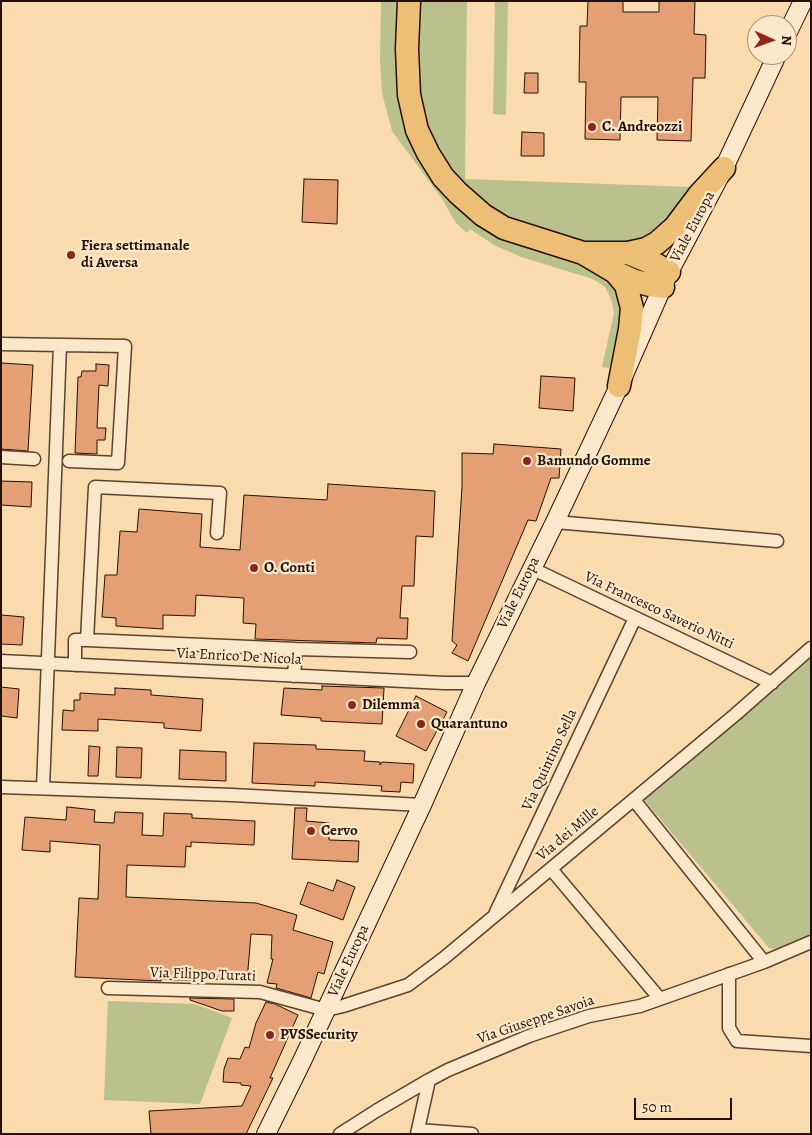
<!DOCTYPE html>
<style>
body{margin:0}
#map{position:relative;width:812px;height:1135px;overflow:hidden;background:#f9dbad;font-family:Alegreya,serif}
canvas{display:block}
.frame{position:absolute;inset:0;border:2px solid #251007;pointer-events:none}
.north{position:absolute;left:747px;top:15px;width:50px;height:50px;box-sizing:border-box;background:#fbe8ca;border:1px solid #a5927c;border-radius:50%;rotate:92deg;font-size:14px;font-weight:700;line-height:20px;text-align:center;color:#251007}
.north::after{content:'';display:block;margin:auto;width:18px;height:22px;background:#8f2418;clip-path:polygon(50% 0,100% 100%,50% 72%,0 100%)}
.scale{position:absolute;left:634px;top:1098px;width:98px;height:22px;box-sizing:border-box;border:2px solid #251007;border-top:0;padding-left:6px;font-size:15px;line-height:18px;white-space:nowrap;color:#251007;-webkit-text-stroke:4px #fbe8ca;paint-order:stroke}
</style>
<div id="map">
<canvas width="812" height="1135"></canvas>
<div class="frame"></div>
<div class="north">N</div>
<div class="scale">50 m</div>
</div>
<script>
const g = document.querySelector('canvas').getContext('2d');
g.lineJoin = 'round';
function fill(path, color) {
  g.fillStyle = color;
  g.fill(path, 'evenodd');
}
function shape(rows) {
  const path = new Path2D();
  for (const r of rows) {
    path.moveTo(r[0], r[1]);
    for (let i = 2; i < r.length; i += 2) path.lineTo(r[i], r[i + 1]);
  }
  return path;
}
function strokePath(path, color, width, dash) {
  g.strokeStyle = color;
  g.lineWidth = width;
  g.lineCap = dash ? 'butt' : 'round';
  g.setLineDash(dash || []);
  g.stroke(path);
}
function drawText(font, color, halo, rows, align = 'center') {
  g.font = font + ' Alegreya,serif';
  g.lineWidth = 4.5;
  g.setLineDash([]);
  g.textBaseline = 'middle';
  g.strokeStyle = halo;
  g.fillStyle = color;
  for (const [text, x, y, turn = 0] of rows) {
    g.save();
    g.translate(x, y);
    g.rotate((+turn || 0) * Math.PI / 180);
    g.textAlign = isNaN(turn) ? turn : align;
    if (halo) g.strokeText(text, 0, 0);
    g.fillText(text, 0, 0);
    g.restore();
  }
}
fill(shape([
 [381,1,399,1,397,86,448,195,589,263,619,287,624,323,609,368,602,367,614,313,611,299,605,287,593,279,521,257,494,245,470,229,467,233,456,223,442,199,392,131,382,93,380,60],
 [417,1,467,1,465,179,691,187,684,202,668,225,642,242,600,247,531,230,495,212,452,173,436,147,422,115,416,63],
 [495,1,508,1,506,115,493,114],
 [811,654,811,935,776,949,769,948,645,801,647,796],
 [108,1001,195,1004,232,1018,200,1104,104,1100]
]), '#bac18d');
const building = shape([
 [588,1,623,1,623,12,659,12,659,1,695,1,694,34,706,35,705,78,693,78,691,141,657,140,658,97,621,97,620,140,585,139,586,82,579,82,580,26,587,26,588,1],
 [525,73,538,73,538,93,524,93,525,73],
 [522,132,544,133,544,156,521,156,522,132],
 [304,179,338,180,337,224,302,222,304,179],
 [1,363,33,365,28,451,1,449,1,363],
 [96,364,109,365,108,386,99,385,97,428,106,428,105,440,97,440,97,454,75,453,78,377,81,377,82,371,96,371,96,364],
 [541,376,575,378,573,411,539,408,541,376],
 [494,444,561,449,559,478,551,478,536,521,528,520,468,661,452,653,457,645,452,641,462,487,462,453,493,454,494,444],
 [1,481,32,482,31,507,1,505,1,481],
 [328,484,435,491,433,537,416,536,414,586,402,586,400,618,408,618,407,639,377,638,376,643,255,639,256,624,243,623,244,598,196,595,195,616,163,615,163,629,116,626,116,618,102,617,105,575,117,575,120,531,137,532,139,509,202,514,200,547,240,550,244,495,327,500,328,484],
 [1,615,24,617,22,645,1,644,1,615],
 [322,686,384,688,382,724,321,721,321,718,281,715,284,688,322,690,322,686],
 [1,687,19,689,17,718,1,716,1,687],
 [115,688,151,690,151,695,203,699,201,731,164,728,164,723,98,719,98,731,62,730,63,710,74,711,74,700,80,700,80,693,115,695,115,688],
 [416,696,447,712,426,751,396,736,416,696],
 [254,743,316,745,316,749,365,751,364,761,380,762,380,765,382,762,414,764,413,783,401,782,400,792,381,791,382,786,315,782,315,786,252,783,254,743],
 [89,746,100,747,98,776,88,776,89,746],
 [117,747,142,748,141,778,116,777,117,747],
 [180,750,226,752,226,781,179,779,180,750],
 [67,807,95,810,94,822,114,823,115,812,143,813,142,835,163,836,164,813,192,814,192,818,255,821,254,845,191,842,191,847,186,846,185,867,127,865,126,897,256,903,297,915,293,930,333,942,324,974,318,972,311,998,276,988,277,984,267,983,273,959,271,959,272,935,251,934,247,981,197,978,197,981,161,979,161,981,75,977,79,898,98,899,100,845,50,841,50,852,22,850,25,817,66,820,67,807],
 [295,808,307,808,306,821,329,823,329,840,359,841,358,862,292,859,295,808],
 [337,880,355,887,343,920,300,904,308,882,333,891,337,880],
 [190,998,234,999,234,1011,222,1011,190,1000,190,998],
 [266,1002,275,1004,298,1015,270,1078,273,1078,246,1134,151,1134,149,1111,242,1106,251,1086,241,1085,241,1083,223,1082,224,1069,228,1058,240,1059,245,1047,249,1048,256,1023,266,1002]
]);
fill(building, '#e4a074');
strokePath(building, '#251007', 1);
const street = shape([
 [1,344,125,346,118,463,69,461],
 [1,457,34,459],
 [555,522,777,541],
 [217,533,220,493,95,487,87,640,296,649,294,676],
 [531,568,772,683],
 [296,649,410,652],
 [1,661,444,683,476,683],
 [75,665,75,640,87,640],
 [1,787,232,795,422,805],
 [43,788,60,345],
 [634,800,764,962],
 [551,869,660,999],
 [496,912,635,618],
 [729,974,729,1028,737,1041,811,1046],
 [108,988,260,992,326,1010,343,1006,408,985,444,958,736,714,811,648],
 [418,1130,472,1134],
 [340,1134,376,1111,429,1080,448,1070,529,1036,589,1016,640,1006,764,962,811,942],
 [417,1134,429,1080]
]);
const secondary = shape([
 [787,34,803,1],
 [266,1134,302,1061,422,805,476,683,555,522,619,386,669,272,724,168,777,55]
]);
const highway = shape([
 [409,1,407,49,409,95,417,130,428,153,443,177,458,193,483,215,504,228,583,253,615,272,626,285,632,308,630,329,619,386],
 [584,253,628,253,646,249,657,243,675,227,699,195,724,168],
 [628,253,657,265,669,272],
 [615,272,635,281,650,285,663,287]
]);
strokePath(street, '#5a4330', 15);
strokePath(secondary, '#251007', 20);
strokePath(highway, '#251007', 25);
strokePath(street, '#fbe8ca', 12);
strokePath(secondary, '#fbe8ca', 18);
strokePath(highway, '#ecbe76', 22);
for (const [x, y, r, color] of [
 [592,127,5,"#8f2418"],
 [71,255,5,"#8f2418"],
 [527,461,5,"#8f2418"],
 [254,568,5,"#8f2418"],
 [352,705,5,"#8f2418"],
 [421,724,5,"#8f2418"],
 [311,831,5,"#8f2418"],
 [270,1035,5,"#8f2418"]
]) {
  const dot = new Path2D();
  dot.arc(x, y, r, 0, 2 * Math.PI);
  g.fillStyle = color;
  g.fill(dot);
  strokePath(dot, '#fbe8ca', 2);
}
drawText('bold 15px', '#251007', '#fbe8ca', [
 ["C. Andreozzi",602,127],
 ["Fiera settimanale",81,246],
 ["di Aversa",81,263],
 ["Bamundo Gomme",537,461],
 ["O. Conti",264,568],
 ["Dilemma",362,705],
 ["Quarantuno",431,724],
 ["Cervo",321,831],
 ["PVSSecurity",280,1035]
], 'left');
drawText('15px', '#251007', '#fbe8ca', [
 ["Viale Europa",693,227,-62],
 ["Viale Europa",519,593,-64],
 ["Via Francesco Saverio Nitti",659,611,25],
 ["Via Enrico De Nicola",239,657,3],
 ["Via Quintino Sella",550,760,-65],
 ["Via dei Mille",568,834,-40],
 ["Viale Europa",349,961,-65],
 ["Via Filippo Turati",203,975,2],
 ["Via Giuseppe Savoia",536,1020,-19]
]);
</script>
